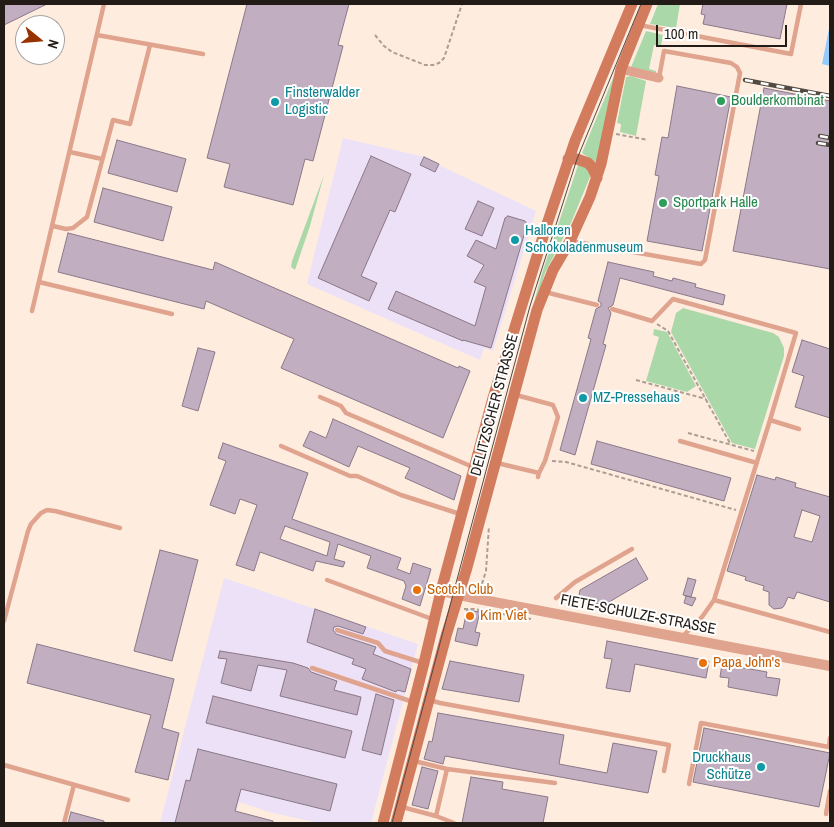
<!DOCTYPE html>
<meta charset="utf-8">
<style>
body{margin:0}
#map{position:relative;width:834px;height:827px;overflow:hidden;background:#feeddf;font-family:"Archivo Narrow",sans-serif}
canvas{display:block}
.frame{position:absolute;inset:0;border:5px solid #231c16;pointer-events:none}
.north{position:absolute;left:15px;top:15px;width:50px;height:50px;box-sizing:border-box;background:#fff;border:1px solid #a7a4a2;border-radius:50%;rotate:107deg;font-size:14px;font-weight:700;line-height:20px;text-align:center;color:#231c16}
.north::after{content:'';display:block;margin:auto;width:18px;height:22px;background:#973300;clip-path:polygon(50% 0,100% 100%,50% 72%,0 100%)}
.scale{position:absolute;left:656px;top:25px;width:131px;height:22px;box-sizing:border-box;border:2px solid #231c16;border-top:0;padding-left:6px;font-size:15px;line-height:18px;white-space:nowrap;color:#231c16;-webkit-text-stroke:4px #fff;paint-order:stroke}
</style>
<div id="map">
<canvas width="834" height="827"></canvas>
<div class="frame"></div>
<div class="north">N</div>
<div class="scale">100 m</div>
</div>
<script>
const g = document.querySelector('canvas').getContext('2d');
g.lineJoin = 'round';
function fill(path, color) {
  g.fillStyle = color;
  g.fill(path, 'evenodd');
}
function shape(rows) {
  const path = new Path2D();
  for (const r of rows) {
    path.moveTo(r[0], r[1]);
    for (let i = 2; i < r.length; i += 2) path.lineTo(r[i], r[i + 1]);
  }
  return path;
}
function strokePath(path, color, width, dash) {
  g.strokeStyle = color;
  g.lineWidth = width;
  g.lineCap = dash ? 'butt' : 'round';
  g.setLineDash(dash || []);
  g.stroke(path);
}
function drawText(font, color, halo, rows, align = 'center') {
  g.font = font + ' "Archivo Narrow",sans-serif';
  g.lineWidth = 4;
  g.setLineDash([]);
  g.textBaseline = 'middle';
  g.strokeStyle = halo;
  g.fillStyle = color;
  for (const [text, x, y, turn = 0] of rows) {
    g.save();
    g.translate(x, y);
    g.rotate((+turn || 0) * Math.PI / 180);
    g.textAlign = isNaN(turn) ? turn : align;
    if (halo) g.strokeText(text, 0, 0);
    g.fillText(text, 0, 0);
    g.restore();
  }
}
fill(shape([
 [343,138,429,158,441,166,536,211,493,351,484,348,480,360,307,284],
 [224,578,418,644,371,823,318,823,269,812,239,802,234,823,160,823]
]), '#ece1f6');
fill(shape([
 [658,4,680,4,676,28,650,24],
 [646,31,663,35,661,46,654,45,649,69,656,71,656,73,631,67],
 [616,71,599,160,595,162,582,153],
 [631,76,646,81,636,136,620,132,621,124,617,123,626,77],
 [578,165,588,168,590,177,571,223,545,273,509,393,542,273],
 [324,175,310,226,295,270,291,267,292,261],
 [683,308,773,333,779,337,784,348,784,356,755,449,732,443,671,332,676,313],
 [654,329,667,332,696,386,687,392,646,381,659,337,653,335]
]), '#abd8a8');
fill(shape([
 [830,24,830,66,822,64]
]), '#95cafd');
const building = shape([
 [4,4,47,4,4,25,4,4],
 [247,4,349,4,338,45,343,46,313,161,305,159,293,205,224,187,230,164,207,158,247,4],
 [703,4,787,4,780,39,703,24,705,15,701,14,703,4],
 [677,86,731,97,702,251,647,241,659,176,655,175,662,137,668,138,677,86],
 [764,88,830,101,830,269,733,251,764,88],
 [117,140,186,159,177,192,108,173,117,140],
 [371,156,411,174,395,212,390,210,361,276,377,283,369,301,318,278,371,156],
 [424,157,439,164,435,172,420,165,424,157],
 [103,188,172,207,163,241,94,222,103,188],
 [478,201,494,208,482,236,465,229,478,201],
 [508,216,525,221,527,225,491,348,463,340,463,341,388,309,396,291,475,326,486,287,474,282,484,265,467,256,476,240,496,249,505,218,508,216],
 [68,233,213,270,215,262,458,368,459,366,470,371,443,438,281,368,294,339,206,301,204,309,58,272,68,233],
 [608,262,654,272,653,276,672,281,673,278,696,284,695,287,725,295,723,305,620,278,613,305,608,308,611,313,603,344,606,345,575,455,560,450,591,339,588,338,596,309,601,306,601,303,598,301,608,262],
 [802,340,830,349,830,418,795,407,804,376,792,372,802,340],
 [198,348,215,352,198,411,182,406,198,348],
 [333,419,461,476,454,500,405,478,410,468,358,446,349,467,303,446,310,431,326,438,333,419],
 [597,441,731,478,724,501,591,464,597,441],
 [223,443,308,473,292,519,401,558,397,569,410,574,413,563,431,569,420,606,402,599,406,586,404,581,367,568,371,556,338,544,334,559,345,562,343,567,316,561,313,571,260,552,254,571,236,565,257,505,240,499,235,514,210,505,226,461,218,458,223,443],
 [285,526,330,542,327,556,280,539,285,526],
 [757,475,775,480,776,477,796,483,795,487,830,497,830,602,797,592,794,599,788,597,784,606,782,608,774,609,769,605,769,592,763,590,764,586,745,580,746,577,727,571,757,475],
 [802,510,820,516,812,542,794,537,802,510],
 [160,550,198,560,172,661,134,651,160,550],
 [636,558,648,579,604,605,578,600,580,590,636,558],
 [688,578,696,580,691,597,683,595,688,578],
 [686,596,696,598,692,606,684,603,686,596],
 [315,609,366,627,363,634,338,626,334,627,333,630,336,634,376,647,373,654,411,669,405,692,397,690,396,692,362,679,366,669,352,664,354,659,307,642,315,609],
 [467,610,480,612,475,632,480,633,477,646,455,641,458,628,463,629,467,610],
 [607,641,709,661,706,678,635,664,630,692,606,688,612,659,604,658,607,641],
 [37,644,174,679,162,728,179,733,168,780,135,772,151,715,27,683,37,644],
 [220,651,293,663,308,668,311,672,337,681,334,690,361,697,357,715,280,696,287,670,258,665,251,691,221,683,227,659,218,658,220,651],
 [450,661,524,675,519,702,442,689,450,661],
 [722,664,767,672,766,677,780,679,777,696,728,687,729,678,720,677,722,664],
 [376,694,394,700,381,755,362,750,376,694],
 [213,696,352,731,345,758,206,723,213,696],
 [438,713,564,735,559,764,607,773,613,743,657,751,648,793,445,756,443,764,424,759,429,741,432,742,438,713],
 [704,728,830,753,819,807,693,782,704,728],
 [198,749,337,784,330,811,241,789,235,811,273,821,273,823,175,823,186,780,190,781,198,749],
 [422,767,438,771,428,809,412,805,422,767],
 [471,777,503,782,502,789,548,797,543,823,462,823,471,777],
 [71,812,104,821,104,823,68,823,71,812]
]);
fill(building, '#c1afc1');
strokePath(building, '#8a7889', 1);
strokePath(shape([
 [375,35,384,46,392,52,425,65,433,65,439,63,444,58,462,4],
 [616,134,648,140],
 [657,324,668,331,731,445],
 [636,380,706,399],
 [688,433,754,451],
 [552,461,566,462,736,510],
 [480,590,486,571,489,526],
 [464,609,474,609,531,619]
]), '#ab9e93', 2, [4, 2.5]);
strokePath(shape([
 [639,25,791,54,801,4],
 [97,35,203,54],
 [70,152,102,159],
 [53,226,66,229,73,228,87,217,113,120,130,124,150,45],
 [571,241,701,264,705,260,740,73,737,67,731,63,664,51,659,78],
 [39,282,172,314],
 [545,292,597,305],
 [612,309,652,321,673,299,796,333,770,420],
 [32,311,104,4],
 [516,395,553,405,558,417,545,461,539,473],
 [320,397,341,406,346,413,473,467],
 [680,441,757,463],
 [281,446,350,476,357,476,401,495,460,514],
 [497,463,539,473,538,477],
 [327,580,432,619],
 [556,598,575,582,632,549],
 [714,600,770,420,799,429],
 [4,621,28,531,31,524,41,513,47,510,55,511,120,528],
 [337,630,378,643,385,651,423,663],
 [682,637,702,617,714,600,830,632],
 [312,668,413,702],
 [430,700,440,703,669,745,664,771],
 [414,761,447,769,436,816],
 [4,765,128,800],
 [447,769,555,783],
 [689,784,701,723,829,747,830,738],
 [402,807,436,816,454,823],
 [826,814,830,791],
 [64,823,74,785]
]), '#e0a38e', 4.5);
strokePath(shape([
 [621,69,659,78]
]), '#e0a38e', 9);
strokePath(shape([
 [441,591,478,599,830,666]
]), '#e0a38e', 10);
strokePath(shape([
 [568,159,577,159,588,163,592,167,597,178],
 [383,823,424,663,441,591,493,398,547,224,575,141,632,4],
 [396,823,446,636,466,571,537,310,553,270,570,241,590,197,601,164,621,69,647,4]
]), '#d37b5d', 11);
strokePath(shape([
 [392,823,530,306,577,159,641,4]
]), '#524941', 1);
const rail = shape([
 [745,80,830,96],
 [820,136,830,138],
 [818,143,830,145]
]);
strokePath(rail, '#524941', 4.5);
strokePath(rail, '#fff', 2.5, [8]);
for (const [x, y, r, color] of [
 [721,101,5,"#2e9e5b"],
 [275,102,5,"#0f9aa8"],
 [663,203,5,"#2e9e5b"],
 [515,240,5,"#0f9aa8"],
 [583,398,5,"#0f9aa8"],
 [417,590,5,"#e8710a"],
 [470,616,5,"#e8710a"],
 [703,663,5,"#e8710a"],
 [761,767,5,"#0f9aa8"]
]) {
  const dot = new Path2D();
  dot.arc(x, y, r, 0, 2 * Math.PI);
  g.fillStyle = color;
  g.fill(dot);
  strokePath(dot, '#fff', 2);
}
drawText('15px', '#0d838f', '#fff', [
 ["Finsterwalder",285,93],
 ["Logistic",285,110],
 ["Halloren",525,231],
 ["Schokoladenmuseum",525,248],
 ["MZ-Pressehaus",593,398],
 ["Druckhaus",751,758,"right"],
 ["Schütze",751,775,"right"]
], 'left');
drawText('15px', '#27864d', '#fff', [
 ["Boulderkombinat",731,101],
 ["Sportpark Halle",673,203]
], 'left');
drawText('15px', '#231c16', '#fff', [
 ["DELITZSCHER STRASSE",495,405,-75],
 ["FIETE-SCHULZE-STRASSE",638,615,11]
]);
drawText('15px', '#c56008', '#fff', [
 ["Scotch Club",427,590],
 ["Kim Viet",480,616],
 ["Papa John's",713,663]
], 'left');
</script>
